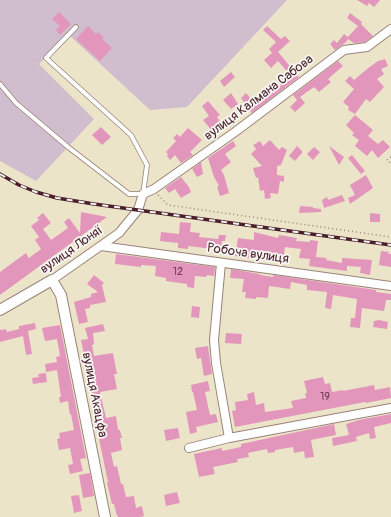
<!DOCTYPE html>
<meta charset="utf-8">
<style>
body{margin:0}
canvas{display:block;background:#ece4c8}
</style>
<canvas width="391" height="517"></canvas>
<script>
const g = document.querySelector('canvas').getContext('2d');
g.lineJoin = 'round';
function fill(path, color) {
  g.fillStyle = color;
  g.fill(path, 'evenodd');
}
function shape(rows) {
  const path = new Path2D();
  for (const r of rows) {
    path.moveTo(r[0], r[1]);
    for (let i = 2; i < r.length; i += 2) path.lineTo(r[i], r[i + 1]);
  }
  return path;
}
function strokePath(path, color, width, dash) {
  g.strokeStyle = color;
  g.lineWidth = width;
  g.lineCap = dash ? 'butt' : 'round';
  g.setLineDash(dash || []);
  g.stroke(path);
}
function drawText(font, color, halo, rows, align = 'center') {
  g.font = font + ' Pangolin,sans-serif';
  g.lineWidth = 3.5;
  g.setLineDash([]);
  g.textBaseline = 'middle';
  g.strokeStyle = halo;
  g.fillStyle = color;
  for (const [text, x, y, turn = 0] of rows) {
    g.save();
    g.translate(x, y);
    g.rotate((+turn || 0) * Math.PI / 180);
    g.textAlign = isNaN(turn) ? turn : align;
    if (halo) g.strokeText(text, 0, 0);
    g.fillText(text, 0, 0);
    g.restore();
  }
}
fill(shape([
 [0,0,287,0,187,107,150,110,69,35,39,64,94,119,36,181,0,161]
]), '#d0bdcd');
fill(shape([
 [357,0,380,0,374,7,369,3,367,6],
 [59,12,71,24,60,35,56,30,60,26,52,19],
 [350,13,362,22,361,24,373,36,365,42,354,43,348,39,346,42,335,50,330,44,334,40,337,43,344,34,348,37,358,26,347,18],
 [88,26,96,34,98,32,104,38,102,39,112,48,100,61,76,39],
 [267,26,281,39,285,36,290,41,278,52,299,77,252,113,241,98,246,93,254,103,264,95,266,97,281,86,280,84,291,76,278,61,271,68,264,60,272,53,269,49,276,42,263,30],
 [385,59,388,66,381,69,384,74,377,79,384,87,370,102,366,99,355,114,348,110,349,107,343,102,354,89,345,81,350,76,354,80,367,69,378,61],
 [338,61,343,66,328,79,331,82,319,92,314,87,300,97,305,103,295,112,290,107,297,100,293,95],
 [231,72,235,77,224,87,220,81],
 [231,93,238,104,231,109,223,100],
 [208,101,220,115,217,117,222,125,213,132,203,120,209,116,202,106],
 [355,115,373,130,368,136,378,144,383,140,390,147,378,158,372,150,367,156,355,146,359,140,352,135,354,133,346,125],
 [101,127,111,137,102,145,92,135],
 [188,128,202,140,190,152,193,155,181,163,175,155,170,160,167,156,168,154,166,152,176,141,173,138,177,134,180,137],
 [270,140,279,150,282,147,287,150,281,165,277,166,277,175,284,176,284,182,280,181,278,194,270,193,271,198,265,199,264,190,260,191,258,177,256,178,253,168,262,166,251,154,256,149,253,145,260,141,263,146],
 [233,141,236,146,225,154,231,162,221,170,224,175,229,193,220,196,217,187,219,186,214,177,208,158],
 [297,146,302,151,302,153,295,161,289,156],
 [329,146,344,157,339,165],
 [314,147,320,152,313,160,307,154],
 [352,155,365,171,361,174,348,158],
 [201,162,203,174,197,177,192,169],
 [366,175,373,188,350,204,348,198,355,195,350,185],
 [181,177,189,187,191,192,181,198,175,189,169,193,165,188],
 [342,195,345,201,324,208,322,200,327,197,328,200],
 [300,206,313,207,313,208,321,209,321,212,299,213],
 [81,212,107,217,0,295,0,272,26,253,29,258,41,249,35,240,39,237,31,226,39,220,37,218,43,213,51,223,43,229,51,240,68,228,64,222,69,218,80,233],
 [370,213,380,214,380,222,370,222],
 [180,222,191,223,190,232,200,233,199,237,218,239,219,235,226,235,225,241,222,241,221,250,188,246,188,249,178,248,178,243,160,241,161,232,179,234],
 [254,232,278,238,279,235,297,238,296,241,310,242,310,240,318,241,316,257,327,258,326,260,342,263,342,258,372,260,370,275,360,273,361,267,347,266,347,271,309,266,310,259,299,258,301,249,285,247,283,262,252,257,251,258,244,258,235,256,238,238,254,240],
 [381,251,389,252,388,254,391,254,391,267,379,265],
 [116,254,215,267,214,276,207,275,206,277,195,276,194,288,187,287,187,284,166,281,166,278,155,276,156,266,141,265,141,267,115,264],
 [231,269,260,274,260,275,273,277,274,275,376,290,376,292,391,294,391,300,386,300,384,311,362,308,360,328,350,327,351,318,355,318,357,299,333,295,331,309,325,308,327,292,307,290,307,285,291,282,290,289,269,286,268,298,256,297,256,299,245,298,246,292,242,292,244,279,230,278],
 [94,275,104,283,102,285,106,302,90,305,90,308,85,309,88,322,79,324,74,302,91,297,91,294,98,292,87,284],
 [192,306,200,307,199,318,191,317],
 [379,320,388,322,387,329,373,327,374,321],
 [35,323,36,329,28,331,32,354,26,355,23,336,0,342,0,330,6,329,7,332,19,329,19,326],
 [103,324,105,331,93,333,94,344,92,345,94,356,113,353,117,374,114,374,117,389,100,392,106,418,116,416,118,430,120,430,122,438,120,438,122,450,111,453,114,467,117,466,121,484,123,484,126,497,134,496,136,508,142,506,144,516,140,517,118,517,118,515,117,516,114,504,112,504,107,483,108,482,98,434,93,398,81,340,88,339,85,328],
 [60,325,86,458,80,459,83,471,70,474,68,465,73,464,70,448,59,450,57,439,60,438,59,433,74,430,71,414,70,415,68,401,60,403,59,397,61,397,57,370,46,372,45,364,57,362,56,357,60,356,57,339,45,341,42,328],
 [226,333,242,334,241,344,225,343],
 [208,346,212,374,204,376,201,358,197,359,195,348],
 [46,373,47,382,33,384,32,378,39,377,38,374],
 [323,377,325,384,330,383,332,392,343,390,343,391,374,385,375,390,390,387,391,398,366,403,365,402,235,427,232,411,236,410,235,402,248,400,247,394,254,392,256,405,264,403,265,412,293,408,291,401,306,398,305,393,307,393,304,381],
 [208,381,210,391,205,392,210,415,216,414,218,422,196,427,197,432,190,434,186,412,197,410,193,392,192,392,191,385],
 [391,414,391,423,374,427,376,438,370,439,369,433,356,437,357,441,333,446,332,438,349,435,346,424,359,420],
 [334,424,336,435,311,440,314,457,305,458,304,451,294,453,293,447,275,450,275,452,268,453,267,449,248,453,249,457,237,459,238,462,213,467,215,474,199,477,194,454,222,448,222,451,241,447,241,444],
 [178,428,180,438,166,441,164,430],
 [90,473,94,496,83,498,79,475],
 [177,492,180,503,166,506,164,495],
 [79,495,82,511,74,513,71,496]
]), '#e396bc');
const service = shape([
 [0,84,16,103,68,147,129,194,143,194,147,165,131,135,46,58,76,27]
]);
const minor = shape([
 [101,246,391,286],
 [221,263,214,340,216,363,229,438],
 [52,280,119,233,138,210,143,194,154,189,235,132,344,50,367,47,391,29],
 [189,448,229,438,391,408]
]);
const tertiary = shape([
 [0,310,52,280,61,295,105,517]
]);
strokePath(service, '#9b827a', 5.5);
strokePath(minor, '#9b827a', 10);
strokePath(tertiary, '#9b827a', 12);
strokePath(shape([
 [391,157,387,160,391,164],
 [158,195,168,205,391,237]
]), '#9b827a', 1.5, [1, 3]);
strokePath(service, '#fff', 4);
strokePath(minor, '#fff', 8);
strokePath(tertiary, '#fff', 10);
const rail = shape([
 [0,174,19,185,36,192,57,198,94,204,391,245]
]);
strokePath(rail, '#4a1f2b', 3.5);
strokePath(rail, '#f6f6f2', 2, [6]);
drawText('11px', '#703d4f', null, [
 ["12",178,272],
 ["19",325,397]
]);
drawText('13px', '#4a1f2b', '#f6f6f2', [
 ["вулиця Калмана Сабова",259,98,-37],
 ["вулиця Лоняї",72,250,-35],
 ["Робоча вулиця",248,254,8],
 ["вулиця Акацфа",94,395,79]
]);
</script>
